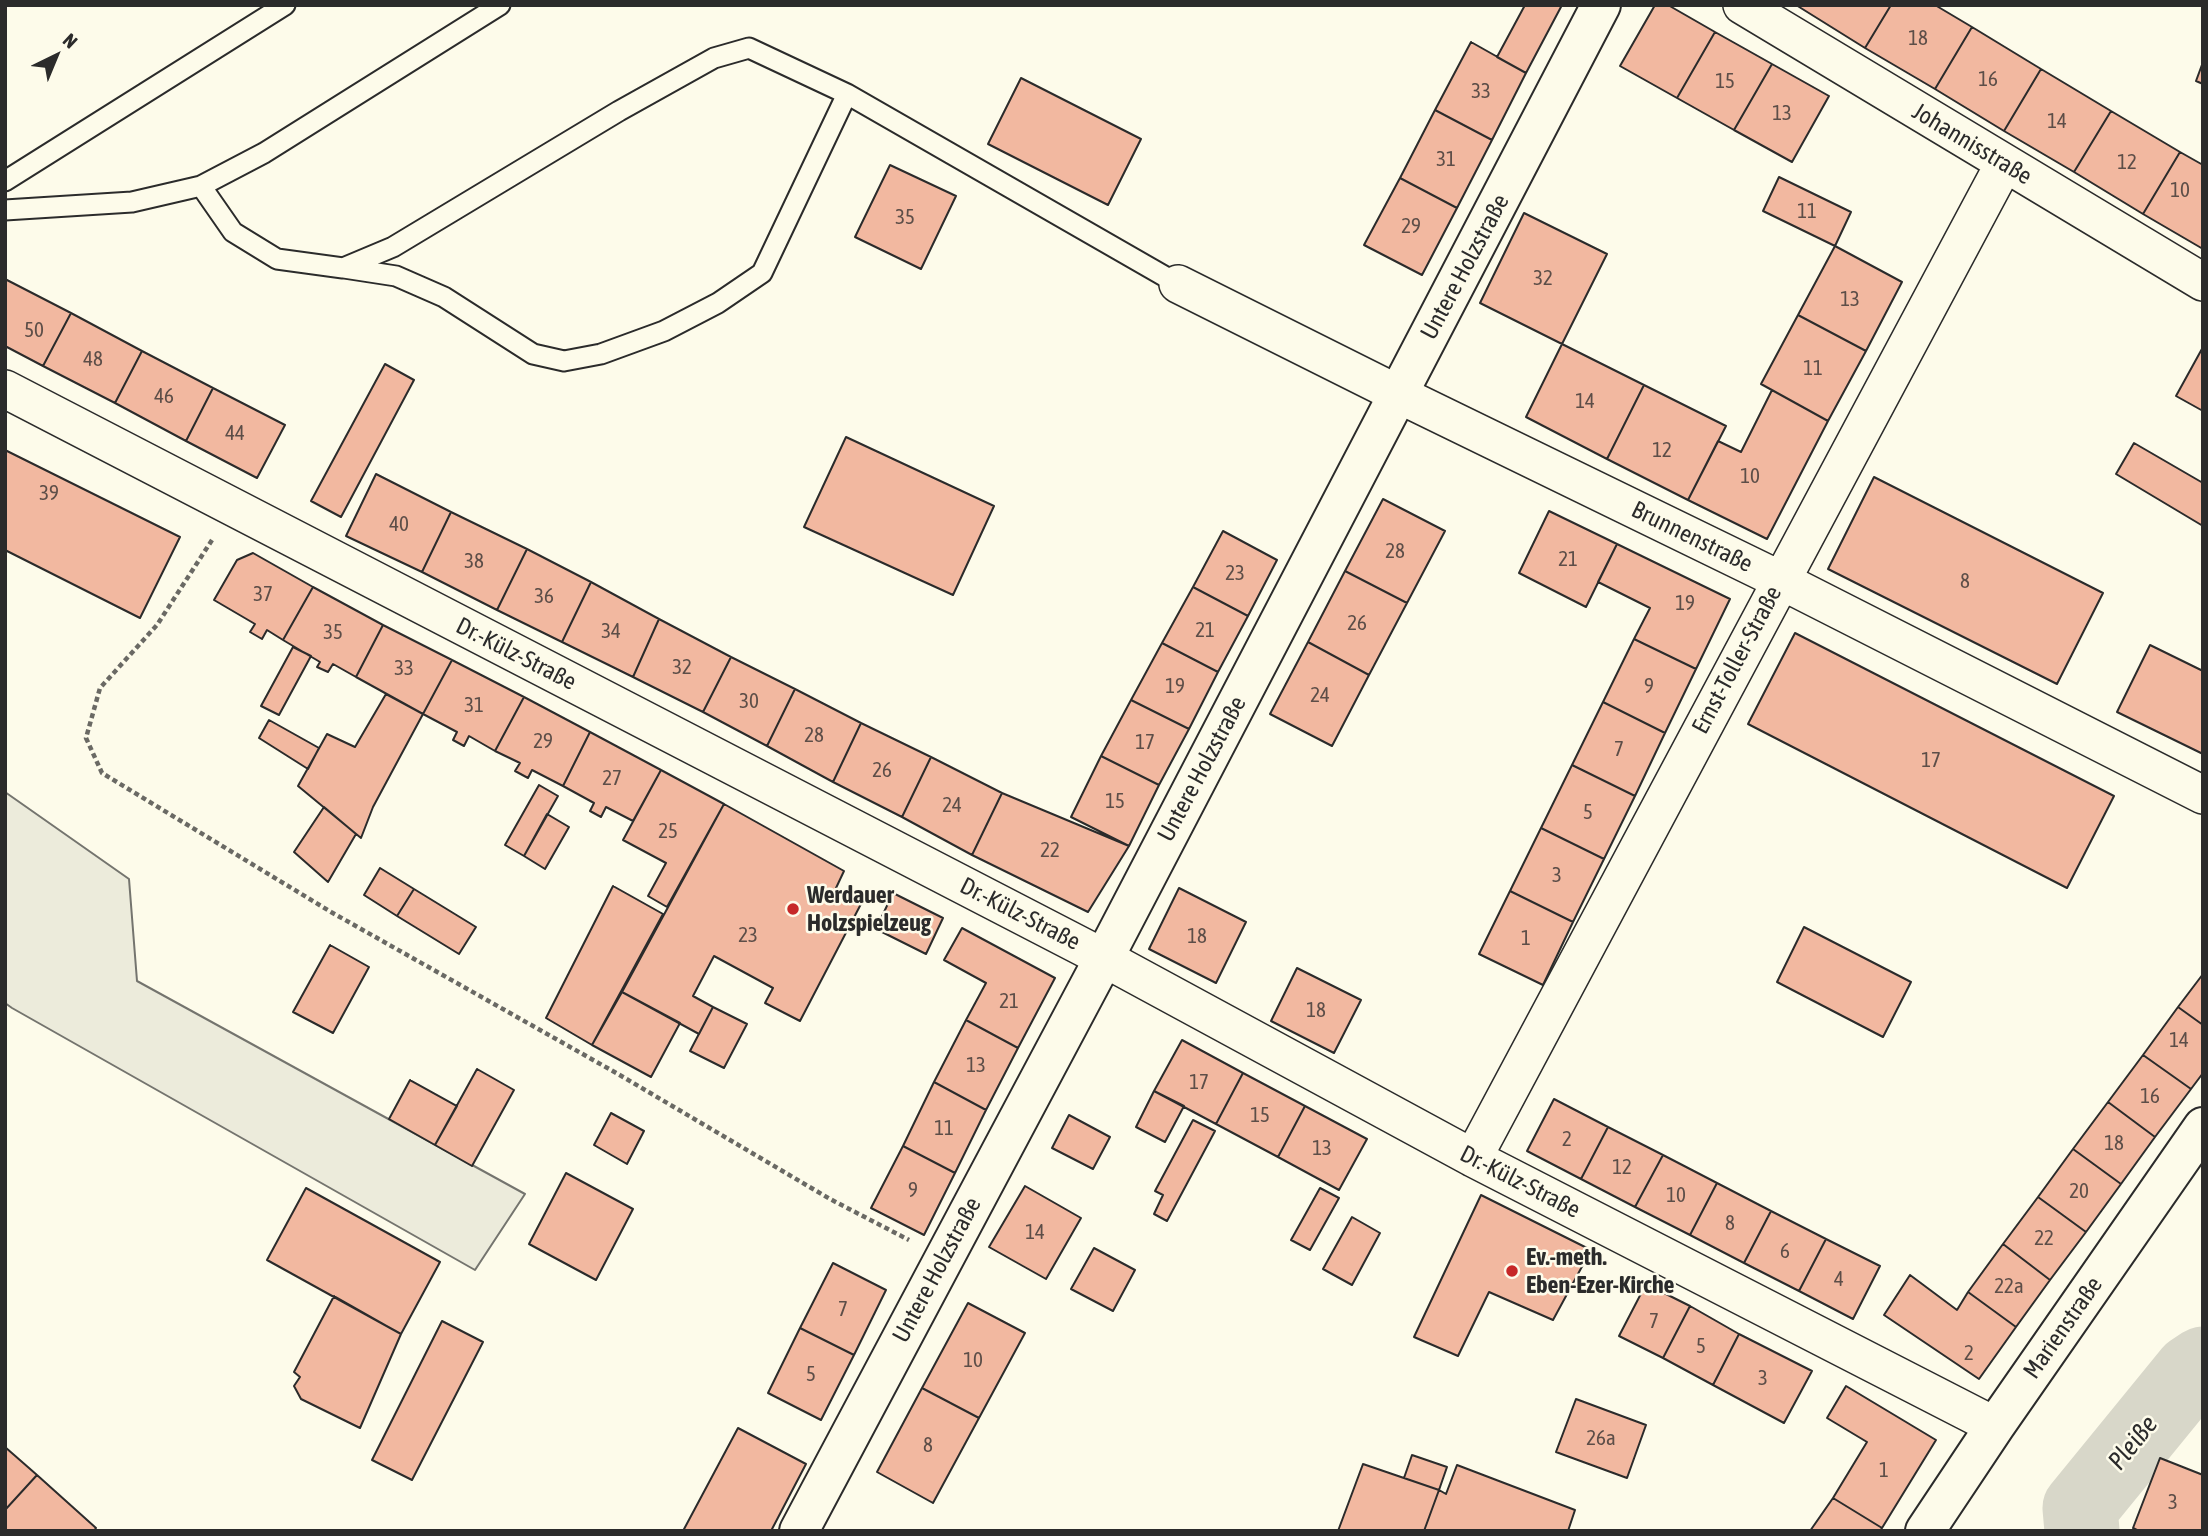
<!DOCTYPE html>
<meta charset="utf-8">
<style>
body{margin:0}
#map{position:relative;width:2208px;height:1536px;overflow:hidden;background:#fdfbea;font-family:"Asap Condensed",sans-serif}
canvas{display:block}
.frame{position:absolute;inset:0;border:7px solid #2b2b2b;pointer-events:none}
.north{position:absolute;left:21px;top:21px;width:70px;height:70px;-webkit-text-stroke:5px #fdfbea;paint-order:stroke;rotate:43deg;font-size:19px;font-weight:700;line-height:28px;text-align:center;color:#2b2b2b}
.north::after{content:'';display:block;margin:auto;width:24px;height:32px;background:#2b2b2b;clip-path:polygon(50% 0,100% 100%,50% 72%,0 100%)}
</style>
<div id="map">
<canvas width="2208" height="1536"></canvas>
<div class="frame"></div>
<div class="north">N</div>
</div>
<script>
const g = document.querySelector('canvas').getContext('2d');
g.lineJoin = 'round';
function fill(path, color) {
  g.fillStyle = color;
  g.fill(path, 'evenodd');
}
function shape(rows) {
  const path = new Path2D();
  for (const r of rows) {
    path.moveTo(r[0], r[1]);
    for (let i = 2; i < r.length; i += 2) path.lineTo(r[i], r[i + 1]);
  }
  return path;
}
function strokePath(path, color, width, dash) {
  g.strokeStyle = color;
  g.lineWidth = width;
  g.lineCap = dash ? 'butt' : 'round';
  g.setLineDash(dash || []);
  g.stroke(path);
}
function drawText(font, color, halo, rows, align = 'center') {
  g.font = font + ' "Asap Condensed",sans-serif';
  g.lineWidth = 5;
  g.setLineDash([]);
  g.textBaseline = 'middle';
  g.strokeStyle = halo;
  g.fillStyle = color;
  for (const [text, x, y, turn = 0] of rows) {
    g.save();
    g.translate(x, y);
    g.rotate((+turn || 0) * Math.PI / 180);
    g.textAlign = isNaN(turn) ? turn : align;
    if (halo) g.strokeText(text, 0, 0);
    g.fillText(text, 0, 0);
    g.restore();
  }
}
const green = shape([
 [5,792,129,879,137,981,525,1194,475,1270,12,1008,5,1003,5,792]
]);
fill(green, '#ecebdb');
strokePath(green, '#74746e', 2);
strokePath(shape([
 [2082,1531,2080,1508,2191,1372,2203,1364]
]), '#d8d7c9', 75);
const building = shape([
 [1525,5,1562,5,1526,73,1497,57,1525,5],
 [1655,5,1668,5,1715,32,1677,98,1620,66,1655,5],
 [1796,5,1891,5,1865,48,1796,5],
 [1891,5,1935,5,1972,27,1935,89,1865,48,1891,5],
 [1972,27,2041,69,2004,131,1935,89,1972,27],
 [1715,32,1772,64,1734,130,1677,98,1715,32],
 [1471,42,1526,73,1492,140,1435,110,1471,42],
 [2203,62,2203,84,2196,81,2203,62],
 [1772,64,1829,96,1792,162,1734,130,1772,64],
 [2041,69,2111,111,2074,172,2004,131,2041,69],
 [1021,78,1141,139,1108,205,988,144,1021,78],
 [1435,110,1492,140,1457,208,1400,178,1435,110],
 [2111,111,2180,152,2143,214,2074,172,2111,111],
 [2180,152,2203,165,2203,249,2143,214,2180,152],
 [890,165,956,196,921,269,855,237,890,165],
 [1779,177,1851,212,1835,246,1763,211,1779,177],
 [1400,178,1457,208,1422,275,1364,245,1400,178],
 [1524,213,1607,254,1562,344,1480,303,1524,213],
 [1835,246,1902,282,1866,351,1798,315,1835,246],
 [5,279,71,313,43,366,5,346,5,279],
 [71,313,142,351,115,403,43,366,71,313],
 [1798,315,1866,351,1828,421,1761,384,1798,315],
 [1562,344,1644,385,1607,459,1526,417,1562,344],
 [2203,347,2203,411,2176,396,2203,347],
 [142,351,213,388,186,441,115,403,142,351],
 [385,364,414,380,341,517,311,501,385,364],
 [1644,385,1726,426,1688,500,1607,459,1644,385],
 [213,388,285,425,257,478,186,441,213,388],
 [1772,390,1828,421,1767,539,1688,500,1718,441,1741,452,1772,390],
 [846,437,994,506,953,595,804,527,846,437],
 [2134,443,2203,483,2203,526,2116,474,2134,443],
 [5,450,180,537,140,618,5,550,5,450],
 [376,474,451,512,422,572,346,536,376,474],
 [1874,477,2103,593,2057,684,1828,569,1874,477],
 [1383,499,1445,531,1407,603,1345,571,1383,499],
 [1549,511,1617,544,1586,607,1519,573,1549,511],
 [451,512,527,549,497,610,422,572,451,512],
 [1223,531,1277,560,1248,616,1193,587,1223,531],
 [1617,544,1730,599,1696,669,1634,639,1650,608,1598,582,1617,544],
 [527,549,591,582,562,642,497,610,527,549],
 [253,553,313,587,283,640,267,630,262,639,250,632,255,624,214,600,237,560,253,553],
 [1345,571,1407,603,1369,675,1308,642,1345,571],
 [591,582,659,619,633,677,562,642,591,582],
 [313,587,383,625,356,677,333,664,328,672,317,667,320,662,283,640,313,587],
 [1193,587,1248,616,1218,672,1162,643,1193,587],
 [659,619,731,657,703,712,633,677,659,619],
 [383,625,452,660,423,714,356,677,383,625],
 [1795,633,2114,796,2067,888,1748,724,1795,633],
 [1634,639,1696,669,1665,733,1603,702,1634,639],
 [1308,642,1369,675,1332,746,1270,714,1308,642],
 [1162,643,1218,672,1189,729,1131,700,1162,643],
 [2150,645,2203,671,2203,754,2117,712,2150,645],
 [293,647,311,656,279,715,261,706,293,647],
 [731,657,795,689,767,746,703,712,731,657],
 [452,660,524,697,495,751,469,736,464,746,453,740,457,732,423,714,452,660],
 [795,689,861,723,833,782,767,746,795,689],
 [386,694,423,714,373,807,361,838,298,786,327,734,355,747,386,694],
 [524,697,590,732,563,786,532,770,528,778,515,771,520,763,495,751,524,697],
 [1131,700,1189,729,1159,785,1101,756,1131,700],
 [1603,702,1665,733,1635,796,1572,765,1603,702],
 [269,720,319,748,308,769,259,738,269,720],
 [861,723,931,757,902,817,833,782,861,723],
 [590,732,661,770,633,821,606,807,601,817,590,811,594,803,563,786,590,732],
 [1101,756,1159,785,1129,846,1071,817,1101,756],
 [931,757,1002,793,972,855,902,817,931,757],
 [1572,765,1635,796,1604,859,1541,828,1572,765],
 [661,770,724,804,667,907,648,896,666,863,623,840,661,770],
 [539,785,558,796,524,856,505,845,539,785],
 [1002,793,1129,846,1088,912,972,855,1002,793],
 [724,804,844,871,836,888,862,902,800,1021,765,1003,773,988,714,956,693,996,713,1007,699,1034,622,992,724,804],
 [324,807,356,834,328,882,294,852,324,807],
 [547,814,569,827,545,869,524,856,547,814],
 [1541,828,1604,859,1573,922,1510,891,1541,828],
 [380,868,414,889,397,916,364,895,380,868],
 [613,886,663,914,592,1045,546,1018,613,886],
 [1179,888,1246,922,1216,983,1149,949,1179,888],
 [414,889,476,927,459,954,397,916,414,889],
 [1510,891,1573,922,1543,985,1479,954,1510,891],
 [893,893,943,918,926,954,876,929,893,893],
 [1804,927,1911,982,1883,1037,1777,982,1804,927],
 [962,928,1055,978,1018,1048,966,1020,986,983,944,960,962,928],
 [330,945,369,967,333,1033,293,1012,330,945],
 [1297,968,1361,1000,1334,1053,1271,1021,1297,968],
 [2203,974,2203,1025,2178,1007,2203,974],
 [622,992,680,1023,651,1077,592,1045,622,992],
 [713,1007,747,1024,724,1068,690,1051,713,1007],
 [2178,1007,2203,1025,2203,1073,2191,1089,2143,1055,2178,1007],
 [966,1020,1018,1048,986,1110,934,1082,966,1020],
 [1182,1040,1243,1073,1216,1124,1154,1091,1182,1040],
 [2143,1055,2191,1089,2155,1137,2108,1102,2143,1055],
 [477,1069,514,1090,472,1166,435,1145,477,1069],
 [1243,1073,1305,1106,1278,1157,1216,1124,1243,1073],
 [410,1080,457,1106,435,1145,389,1119,410,1080],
 [934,1082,986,1110,955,1173,903,1146,934,1082],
 [1154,1091,1184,1106,1165,1142,1136,1127,1154,1091],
 [1554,1099,1608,1127,1581,1179,1527,1151,1554,1099],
 [2108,1102,2155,1137,2121,1184,2073,1149,2108,1102],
 [1305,1106,1367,1139,1339,1190,1278,1157,1305,1106],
 [611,1113,644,1131,627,1164,594,1145,611,1113],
 [1069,1115,1110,1137,1093,1169,1052,1148,1069,1115],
 [1193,1120,1215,1131,1167,1221,1154,1214,1163,1195,1155,1191,1193,1120],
 [1608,1127,1663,1155,1635,1207,1581,1179,1608,1127],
 [903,1146,955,1173,924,1235,871,1208,903,1146],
 [2073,1149,2121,1184,2086,1232,2038,1197,2073,1149],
 [1663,1155,1717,1183,1690,1235,1635,1207,1663,1155],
 [566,1173,633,1209,596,1280,529,1244,566,1173],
 [1717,1183,1771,1211,1744,1263,1690,1235,1717,1183],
 [1025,1186,1081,1218,1046,1279,989,1247,1025,1186],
 [306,1188,440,1262,401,1334,267,1260,306,1188],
 [1320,1188,1339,1198,1310,1250,1291,1240,1320,1188],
 [1481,1195,1591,1250,1553,1320,1489,1292,1458,1356,1414,1337,1481,1195],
 [2038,1197,2086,1232,2050,1280,2003,1244,2038,1197],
 [1771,1211,1826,1239,1799,1291,1744,1263,1771,1211],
 [1352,1217,1380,1233,1352,1285,1323,1269,1352,1217],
 [1826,1239,1880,1266,1853,1319,1799,1291,1826,1239],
 [2003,1244,2050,1280,2016,1327,1968,1292,2003,1244],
 [1094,1248,1135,1270,1113,1311,1071,1289,1094,1248],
 [833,1263,886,1290,854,1355,800,1328,833,1263],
 [1910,1275,1957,1310,1968,1292,2016,1327,1979,1379,1884,1315,1910,1275],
 [1646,1284,1690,1306,1663,1358,1619,1336,1646,1284],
 [334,1296,401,1334,360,1428,301,1399,294,1386,300,1377,294,1372,334,1296],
 [968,1303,1025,1333,979,1418,922,1388,968,1303],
 [1690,1306,1739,1334,1713,1385,1663,1358,1690,1306],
 [442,1321,483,1342,412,1480,372,1460,442,1321],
 [800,1328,854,1355,821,1420,768,1393,800,1328],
 [1739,1334,1812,1371,1784,1423,1713,1385,1739,1334],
 [1846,1386,1936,1440,1882,1528,1833,1498,1867,1442,1827,1418,1846,1386],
 [922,1388,979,1418,933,1503,877,1472,922,1388],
 [1576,1399,1646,1425,1627,1478,1556,1452,1576,1399],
 [738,1428,806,1464,771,1531,683,1531,738,1428],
 [5,1447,37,1475,5,1510,5,1447],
 [1412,1455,1447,1467,1439,1490,1404,1478,1412,1455],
 [2160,1458,2203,1475,2203,1531,2139,1531,2133,1528,2160,1458],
 [1363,1464,1439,1490,1424,1531,1338,1531,1363,1464],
 [1457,1465,1575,1510,1568,1531,1424,1531,1439,1490,1446,1494,1457,1465],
 [37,1475,96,1528,94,1531,5,1531,5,1510,37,1475],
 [1833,1498,1882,1528,1880,1531,1810,1531,1833,1498]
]);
fill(building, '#f2b8a0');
strokePath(building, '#2b2b2b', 2);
const lane = shape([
 [5,181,285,5],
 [201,186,233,232,277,259,343,268,393,247,619,111,714,58,749,48,847,94,1178,284],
 [5,210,132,202,201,186,264,153,500,5],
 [344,268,396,276,444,297,533,354,564,361,601,354,664,331,718,303,762,273,847,94]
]);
const street = shape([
 [1742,5,2203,282],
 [1178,284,1398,394,1780,580,2203,795],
 [5,389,1104,958,1473,1158,1995,1426],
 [1473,1158,2004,164]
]);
const secondary = shape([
 [799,1531,1104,958,1601,5],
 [1925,1531,1995,1426,2203,1127]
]);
strokePath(lane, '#2b2b2b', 23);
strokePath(street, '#2b2b2b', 40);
strokePath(secondary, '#2b2b2b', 42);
strokePath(shape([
 [212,540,157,625,100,688,86,738,102,773,331,912,618,1074,830,1199,909,1240]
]), '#6a6964', 4.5, [5, 3.5]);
strokePath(lane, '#fdfbea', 19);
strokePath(street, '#fdfbea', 37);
strokePath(secondary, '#fdfbea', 38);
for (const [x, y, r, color] of [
 [793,909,7,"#c62828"],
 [1512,1271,7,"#c62828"]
]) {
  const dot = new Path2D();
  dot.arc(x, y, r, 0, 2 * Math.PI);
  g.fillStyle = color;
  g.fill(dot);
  strokePath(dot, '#fdfbea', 2.5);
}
drawText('21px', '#5d4e48', null, [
 ["18",1918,38],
 ["16",1988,79],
 ["15",1725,81],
 ["33",1481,91],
 ["13",1782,113],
 ["14",2057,121],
 ["31",1446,159],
 ["12",2127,162],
 ["10",2180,190],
 ["11",1807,211],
 ["35",905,217],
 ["29",1411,226],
 ["32",1543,278],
 ["13",1850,299],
 ["50",34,330],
 ["48",93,359],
 ["11",1813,368],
 ["46",164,396],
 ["14",1585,401],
 ["44",235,433],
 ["12",1662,450],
 ["10",1750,476],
 ["39",49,493],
 ["40",399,524],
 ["28",1395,551],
 ["21",1568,559],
 ["38",474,561],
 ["23",1235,573],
 ["8",1965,581],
 ["37",263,594],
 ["36",544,596],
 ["19",1685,603],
 ["26",1357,623],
 ["21",1205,630],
 ["34",611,631],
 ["35",333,632],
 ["32",682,667],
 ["33",404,668],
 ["19",1175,686],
 ["9",1649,686],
 ["24",1320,695],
 ["30",749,701],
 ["31",474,705],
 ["28",814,735],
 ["29",543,741],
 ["17",1145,742],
 ["7",1619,749],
 ["17",1931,760],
 ["26",882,770],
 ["27",612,778],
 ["15",1115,801],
 ["24",952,805],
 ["5",1588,812],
 ["25",668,831],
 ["22",1050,850],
 ["3",1557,875],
 ["23",748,935],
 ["18",1197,936],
 ["1",1526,938],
 ["21",1009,1001],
 ["18",1316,1010],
 ["14",2179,1040],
 ["13",976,1065],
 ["17",1199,1082],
 ["16",2150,1096],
 ["15",1260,1115],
 ["11",944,1128],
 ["2",1567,1139],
 ["18",2114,1143],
 ["13",1322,1148],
 ["12",1622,1167],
 ["9",913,1190],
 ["20",2079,1191],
 ["10",1676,1195],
 ["8",1730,1223],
 ["14",1035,1232],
 ["22",2044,1238],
 ["6",1785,1251],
 ["4",1839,1279],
 ["22a",2009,1286],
 ["7",843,1309],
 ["7",1654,1321],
 ["5",1701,1346],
 ["2",1969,1353],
 ["10",973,1360],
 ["5",811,1374],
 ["3",1763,1378],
 ["26a",1601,1438],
 ["8",928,1445],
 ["1",1884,1470],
 ["3",2173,1502]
]);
drawText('24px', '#2b2b2b', '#fdfbea', [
 ["Johannisstraße",1972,144,31],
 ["Untere Holzstraße",1465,267,-62],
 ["Brunnenstraße",1692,537,26],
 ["Dr.-Külz-Straße",516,654,27],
 ["Ernst-Toller-Straße",1737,660,-62],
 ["Untere Holzstraße",1202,769,-62],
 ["Dr.-Külz-Straße",1020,914,27],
 ["Dr.-Külz-Straße",1520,1182,27],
 ["Untere Holzstraße",937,1270,-62],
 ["Marienstraße",2063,1328,-55]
]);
drawText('bold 24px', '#2b2b2b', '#fdfbea', [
 ["Werdauer",807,895],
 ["Holzspielzeug",807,923],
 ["Ev.-meth.",1526,1257],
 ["Eben-Ezer-Kirche",1526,1285]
], 'left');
drawText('italic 26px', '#2b2b2b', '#fdfbea', [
 ["Pleiße",2133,1443,-51]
]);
</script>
